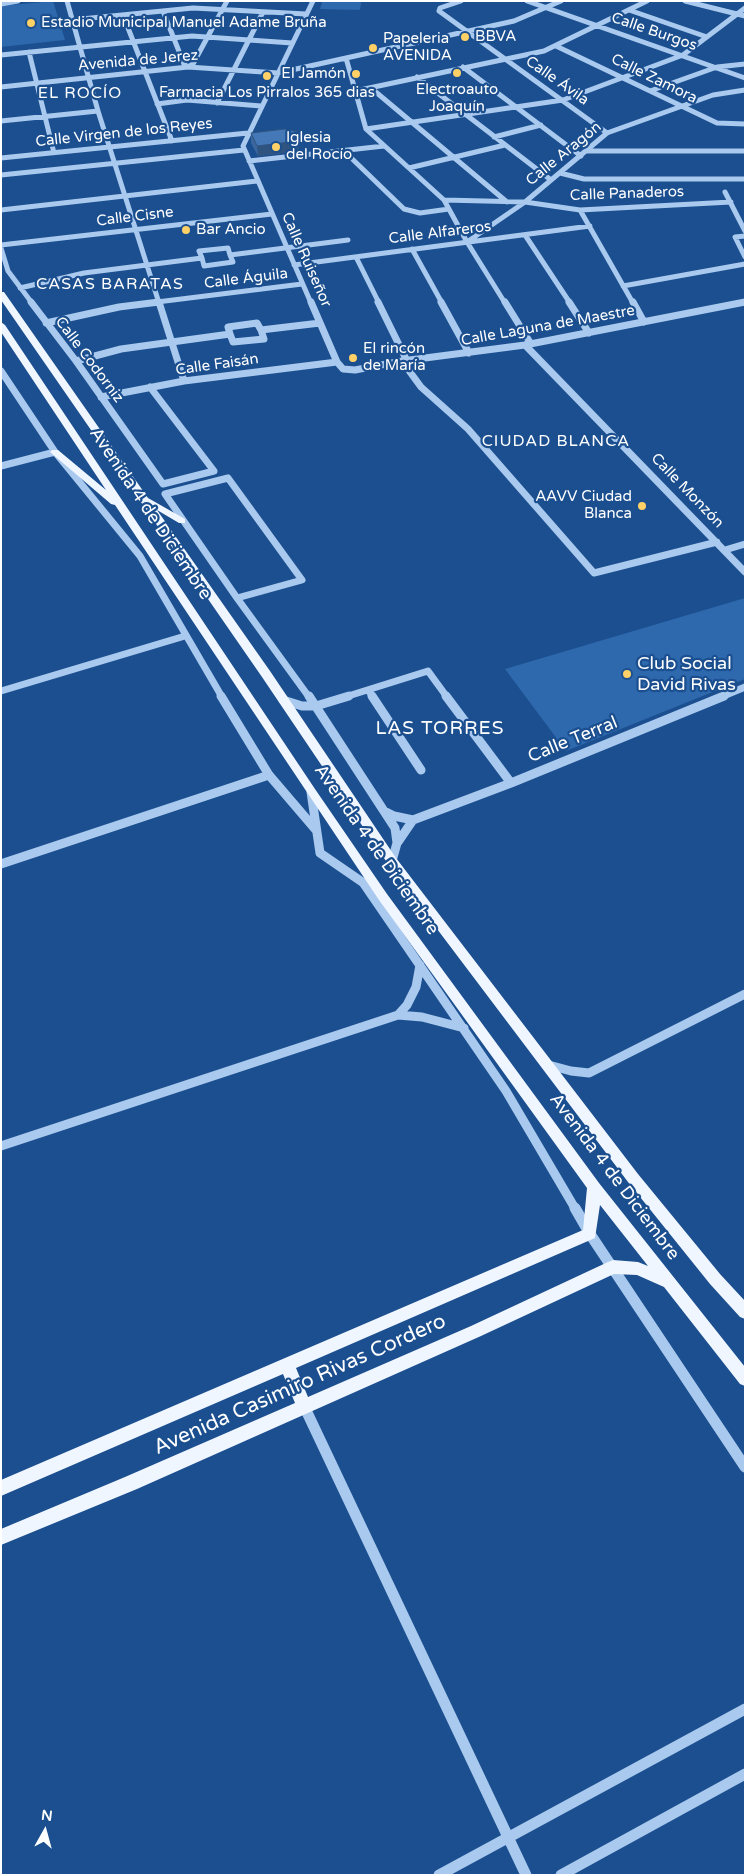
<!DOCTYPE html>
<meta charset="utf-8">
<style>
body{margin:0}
#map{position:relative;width:746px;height:1876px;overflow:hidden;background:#1b4f8f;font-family:"Varela Round",sans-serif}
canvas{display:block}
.frame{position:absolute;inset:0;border:2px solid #fff;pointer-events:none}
.north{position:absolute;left:20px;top:1806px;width:50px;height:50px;-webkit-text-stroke:4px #1b4f8f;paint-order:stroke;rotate:7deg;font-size:14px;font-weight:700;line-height:20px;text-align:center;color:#fff}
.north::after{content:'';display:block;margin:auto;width:18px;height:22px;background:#fff;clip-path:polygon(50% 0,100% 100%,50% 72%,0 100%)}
</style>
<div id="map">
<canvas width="746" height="1876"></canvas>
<div class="frame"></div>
<div class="north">N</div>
</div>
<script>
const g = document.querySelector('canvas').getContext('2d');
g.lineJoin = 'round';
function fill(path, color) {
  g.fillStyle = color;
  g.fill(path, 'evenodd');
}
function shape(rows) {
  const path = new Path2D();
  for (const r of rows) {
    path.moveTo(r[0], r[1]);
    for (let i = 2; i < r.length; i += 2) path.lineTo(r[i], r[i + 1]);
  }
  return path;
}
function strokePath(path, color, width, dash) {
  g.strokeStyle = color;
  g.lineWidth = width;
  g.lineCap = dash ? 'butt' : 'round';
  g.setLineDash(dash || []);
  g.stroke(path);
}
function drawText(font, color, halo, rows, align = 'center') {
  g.font = font + ' "Varela Round",sans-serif';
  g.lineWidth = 4.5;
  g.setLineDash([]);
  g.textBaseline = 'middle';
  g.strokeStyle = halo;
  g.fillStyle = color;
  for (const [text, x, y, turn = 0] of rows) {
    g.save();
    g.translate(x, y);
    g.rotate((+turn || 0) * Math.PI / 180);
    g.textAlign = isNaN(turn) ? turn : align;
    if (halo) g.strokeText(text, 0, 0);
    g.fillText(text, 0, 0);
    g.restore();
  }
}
fill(shape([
 [53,1,65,40,1,47,1,6],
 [322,2,361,2,360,10,320,9],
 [745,598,745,679,566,751,505,669]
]), '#2e69ad');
strokePath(shape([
 [67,1,98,111,159,303],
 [461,1,440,8,439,11,607,133],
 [527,1,745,78],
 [685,1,745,16],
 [1,4,18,1],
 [629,10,707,37],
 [163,11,184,64,188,67],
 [123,15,172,141],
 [71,20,193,8,306,14],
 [556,46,717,123,745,124],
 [29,52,54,153],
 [1,55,192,36,292,43],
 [346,58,366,129,444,200,467,242,505,303],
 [188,67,193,64,227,1],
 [463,67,581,156],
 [417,77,551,180],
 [1,87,188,67,278,73,514,21,561,1],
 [371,88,507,202],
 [355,91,544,51,647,1],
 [650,91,717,67,745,64],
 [217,103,263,12],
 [157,104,187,100,261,106],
 [1,121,98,111],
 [366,129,563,100,683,55,745,8],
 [494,137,541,125],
 [343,150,404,209,420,213,449,209],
 [586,151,745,151],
 [1,158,248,133],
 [249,161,384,146],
 [409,168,505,145],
 [560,173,584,179,745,179],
 [1,175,244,150],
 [725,192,745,231],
 [444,200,525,202,580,210,731,202],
 [1,210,257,181],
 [580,210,633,303],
 [525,235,570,303],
 [745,236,735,237,745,257],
 [467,242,525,202,607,133,713,95,745,90],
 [1,245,272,214],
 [1,248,8,271,32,303],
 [412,249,442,303],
 [356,257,379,303],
 [202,258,199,251,228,248,230,255,348,240],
 [294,265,590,226],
 [623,286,745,264],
 [20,288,84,273,202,258,204,266,233,262,230,255],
 [149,303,302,284],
 [311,303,243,146,313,1],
 [739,303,745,302]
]), '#a9c9ee', 5);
strokePath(shape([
 [31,302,76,361,163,484,214,471,150,387],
 [159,302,184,381],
 [311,302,337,362,343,369,355,370,402,361,525,345,745,302],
 [378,302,407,361],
 [441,302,469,353],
 [505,302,531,344],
 [569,302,589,333],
 [633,302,644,322],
 [46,323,119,307,159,302],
 [230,334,228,327,257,323,261,330,320,323],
 [525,345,745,572],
 [76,361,121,349,230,334,233,342,264,339,261,330],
 [402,361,421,387,468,429,594,573,717,542],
 [1,371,55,452,140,556,222,697],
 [101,397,184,381,337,362],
 [1,466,55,452],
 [228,478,302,580,237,598,165,494,228,478],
 [725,550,745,544],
 [237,598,309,697],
 [368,690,373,697],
 [1,691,185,636],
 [345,697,428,671,447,697],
 [721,697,745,687]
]), '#a9c9ee', 7);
strokePath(shape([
 [221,696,269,775,316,830],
 [309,696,395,828,397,843,392,861],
 [372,696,421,770],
 [446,696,511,783],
 [283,700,302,706,316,706,349,696],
 [311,792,320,853,368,886],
 [386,812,394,816,413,820],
 [413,820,511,783,724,696],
 [398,842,413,820],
 [1,864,269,775],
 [364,884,506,1091,576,1210],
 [420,965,416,987,407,1005,398,1015,422,1017,464,1028],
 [545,1064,571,1071,589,1073,745,994],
 [1,1146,398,1015]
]), '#a9c9ee', 9);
strokePath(shape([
 [575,1208,590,1234,745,1467],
 [304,1406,526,1875],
 [439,1875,745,1709],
 [561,1875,745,1774]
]), '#a9c9ee', 11);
fill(shape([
 [1,292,4,292,148,498,185,519,185,523,179,523,157,510,270,671,396,858,638,1174,720,1274,745,1301,745,1319,740,1317,710,1284,628,1182,388,864,262,677,1,300,1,292],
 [1,322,5,325,315,789,387,894,599,1183,745,1367,745,1386,740,1384,664,1287,637,1275,614,1274,481,1336,137,1489,1,1545,1,1529,125,1477,295,1403,283,1374,1,1496,1,1480,583,1230,587,1188,379,900,115,505,111,504,50,452,52,450,58,450,106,490,1,332,1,322],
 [600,1205,648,1266,638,1262,613,1260,608,1262,471,1326,308,1397,296,1368,595,1238,600,1205]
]), '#f0f6ff');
fill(shape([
 [299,132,300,141,298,151,258,156,251,143,251,133]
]), '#3a679d');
fill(shape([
 [299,132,300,141,298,151,258,156,257,146]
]), '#305480');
const building = shape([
 [285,129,299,132,298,141,257,146,251,133,285,129]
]);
fill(building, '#4478b7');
strokePath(building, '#305480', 1);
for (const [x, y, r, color] of [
 [31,23,5,"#ffd166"],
 [465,37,5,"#ffd166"],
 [373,48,5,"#ffd166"],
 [457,73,5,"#ffd166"],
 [356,74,5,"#ffd166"],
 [267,76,5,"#ffd166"],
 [276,147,5,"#ffd166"],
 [186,230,5,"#ffd166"],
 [353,358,5,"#ffd166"],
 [642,506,5,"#ffd166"],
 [627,674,5,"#ffd166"]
]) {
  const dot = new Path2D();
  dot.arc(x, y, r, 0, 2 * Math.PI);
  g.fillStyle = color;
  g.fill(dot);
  strokePath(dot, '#1b4f8f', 2);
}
drawText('15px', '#fff', '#1b4f8f', [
 ["Estadio Municipal Manuel Adame Bruña",41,23],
 ["BBVA",475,37],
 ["Papeleria",383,39],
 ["AVENIDA",383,56],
 ["El Jamón",346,74,"right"],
 ["Electroauto",457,90,"center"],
 ["Joaquín",457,107,"center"],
 ["Farmacia Los Pirralos 365 dias",267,93,"center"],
 ["Iglesia",286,138],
 ["del Rocío",286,155],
 ["Bar Ancio",196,230],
 ["El rincón",363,349],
 ["de María",363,366],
 ["AAVV Ciudad",632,497,"right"],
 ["Blanca",632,514,"right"]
], 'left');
drawText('15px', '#fff', '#1b4f8f', [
 ["Calle Burgos",654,32,19],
 ["Avenida de Jerez",138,61,-5],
 ["Calle Zamora",654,79,26],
 ["Calle Ávila",557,81,35],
 ["Calle Virgen de los Reyes",124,133,-6],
 ["Calle Aragón",564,154,-39],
 ["Calle Panaderos",627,194,-2],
 ["Calle Cisne",135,217,-7],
 ["Calle Alfareros",440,233,-7],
 ["Calle Ruiseñor",306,260,66],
 ["Calle Águila",246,279,-7],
 ["Calle Laguna de Maestre",548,326,-10],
 ["Calle Codorniz",89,360,53],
 ["Calle Faisán",217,365,-8],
 ["Calle Monzón",687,491,46]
]);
g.letterSpacing = '1px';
drawText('16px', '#fff', '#1b4f8f', [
 ["EL ROCÍO",80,94],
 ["CASAS BARATAS",110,285],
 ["CIUDAD BLANCA",556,442]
]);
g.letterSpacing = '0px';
drawText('18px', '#fff', '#1b4f8f', [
 ["Avenida 4 de Diciembre",150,514,56],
 ["Calle Terral",573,740,-22],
 ["Avenida 4 de Diciembre",376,850,55],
 ["Avenida 4 de Diciembre",614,1177,53]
]);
drawText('18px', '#fff', '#1b4f8f', [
 ["Club Social",637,664],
 ["David Rivas",637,685]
], 'left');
g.letterSpacing = '1px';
drawText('19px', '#fff', '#1b4f8f', [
 ["LAS TORRES",440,729]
]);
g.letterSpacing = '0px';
drawText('21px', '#fff', '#1b4f8f', [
 ["Avenida Casimiro Rivas Cordero",300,1385,-24]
]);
</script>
